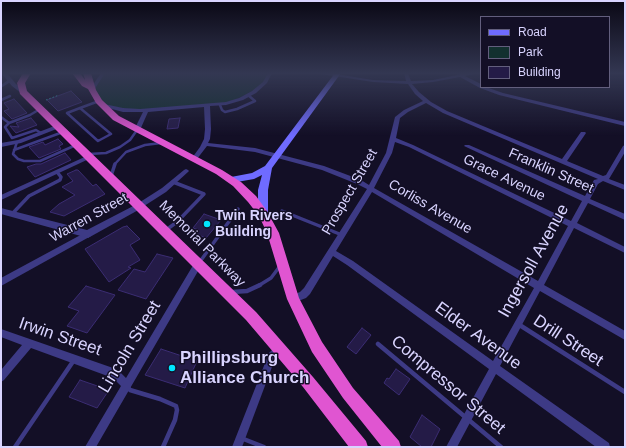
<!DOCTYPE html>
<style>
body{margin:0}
#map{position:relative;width:626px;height:448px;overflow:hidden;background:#130f26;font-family:Arial,sans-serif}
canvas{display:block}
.frame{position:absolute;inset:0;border:2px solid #d9d4ff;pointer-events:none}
.legend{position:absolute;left:480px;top:16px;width:130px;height:72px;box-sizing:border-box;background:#130f26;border:1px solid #625e7d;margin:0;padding:5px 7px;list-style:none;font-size:12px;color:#d9d4ff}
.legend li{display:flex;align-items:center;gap:8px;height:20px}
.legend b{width:20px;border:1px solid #625e7d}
</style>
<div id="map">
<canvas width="626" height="448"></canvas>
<div class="frame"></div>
<ul class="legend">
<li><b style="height:5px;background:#6f6bff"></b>Road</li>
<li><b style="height:11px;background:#12302f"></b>Park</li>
<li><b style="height:11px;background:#241b47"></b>Building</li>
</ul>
</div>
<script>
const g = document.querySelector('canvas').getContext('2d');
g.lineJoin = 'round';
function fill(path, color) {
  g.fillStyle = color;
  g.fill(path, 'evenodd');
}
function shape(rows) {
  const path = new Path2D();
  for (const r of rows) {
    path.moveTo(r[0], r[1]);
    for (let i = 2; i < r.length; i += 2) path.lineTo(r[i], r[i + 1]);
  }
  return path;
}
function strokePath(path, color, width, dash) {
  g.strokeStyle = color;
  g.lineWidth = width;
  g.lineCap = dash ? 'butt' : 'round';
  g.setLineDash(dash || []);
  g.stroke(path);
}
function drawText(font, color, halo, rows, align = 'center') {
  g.font = font + ' Arial,sans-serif';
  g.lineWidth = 3;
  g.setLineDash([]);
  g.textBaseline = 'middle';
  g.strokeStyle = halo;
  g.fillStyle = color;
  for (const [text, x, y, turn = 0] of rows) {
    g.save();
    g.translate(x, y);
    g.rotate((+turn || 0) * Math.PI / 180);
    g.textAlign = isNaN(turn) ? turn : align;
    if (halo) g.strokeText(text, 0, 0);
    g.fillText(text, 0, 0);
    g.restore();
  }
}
fill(shape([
 [100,73,270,73,262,86,231,102,146,111,104,106,94,93,95,85,101,75]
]), '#12302f');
const building = shape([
 [71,91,82,102,58,111,47,100,71,91],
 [14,99,27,113,12,119,4,111,9,109,4,103,14,99],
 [31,118,37,125,16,133,10,126,19,127,16,123,31,118],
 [180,118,178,128,167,129,169,119,180,118],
 [58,139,63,144,59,146,61,149,39,158,29,147,43,142,45,145,58,139],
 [65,153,71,160,35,177,27,167,36,164,41,164,65,153],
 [76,170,78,170,93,186,96,184,105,194,64,216,50,212,59,204,75,195,62,187,73,181,67,174,76,170],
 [204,214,221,220,206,238,196,234,199,230,193,228,204,214],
 [127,226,140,239,130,245,140,260,128,267,131,268,109,282,85,249,123,227,127,226],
 [157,254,173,258,146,299,118,290,134,269,145,272,157,254],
 [86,286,115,295,87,333,67,326,79,311,68,307,86,286],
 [362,328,371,335,356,354,347,347,362,328],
 [161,349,197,361,185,388,145,375,161,349],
 [396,369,410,379,399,395,384,383,387,378,389,379,396,369],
 [80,380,109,390,97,408,69,397,80,380],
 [422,415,440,429,431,447,422,447,410,437,422,415]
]);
fill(building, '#241b47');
strokePath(building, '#3b2d73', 1);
strokePath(shape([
 [46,100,59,95]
]), '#2fb8b0', 1, [1.5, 2]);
strokePath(shape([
 [1,100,10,96],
 [220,105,222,110,225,112,237,109,255,101,248,95],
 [80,108,111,134,98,141,67,113,80,108],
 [80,108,99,101],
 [40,109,30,115,9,123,5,127,12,138,36,130,41,133],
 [1,117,9,123],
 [17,142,13,154,18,159,24,161,40,161,76,145],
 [14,150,63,132],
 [89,154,106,153,120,147,130,140,137,130],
 [114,165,126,152,145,145,161,143]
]), '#3d3a85', 2.5);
strokePath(shape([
 [111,176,115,164],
 [282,211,342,235],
 [12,214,29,196,60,180,61,177,57,172],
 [166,230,177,222,204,194,173,182],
 [199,263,238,209],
 [258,286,271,278,280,266]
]), '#3d3a85', 3.5);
strokePath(shape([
 [232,292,247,291,260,285],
 [518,324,625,392],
 [378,344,501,447],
 [127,386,130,390,160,399,176,406,177,410,175,420,163,447],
 [241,438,264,447],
 [15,447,74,360]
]), '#3d3a85', 4.5);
fill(shape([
 [101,73,105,73,94,90,90,90,90,89,101,73],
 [268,73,272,73,267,83,256,93,243,100,226,105,210,106,211,129,210,139,208,143,255,148,324,166,361,180,369,185,386,153,395,117,404,110,423,101,415,94,408,84,373,82,321,74,319,73,330,73,373,80,406,81,404,73,408,73,411,81,433,80,457,75,459,74,477,73,465,76,481,84,481,87,486,87,503,93,625,122,625,126,499,95,480,88,460,77,433,82,412,84,419,92,431,102,447,111,562,159,581,132,585,132,586,133,567,161,603,176,606,175,623,146,625,145,625,152,609,179,625,185,625,190,603,181,598,184,590,199,625,214,625,220,588,203,577,223,625,247,625,253,574,228,544,285,625,331,625,340,540,291,500,366,609,443,610,447,596,447,496,374,457,447,446,447,489,369,347,265,333,256,310,294,306,298,293,303,290,302,289,299,290,296,300,292,304,288,367,189,357,184,322,170,255,152,207,146,197,159,193,159,192,158,200,147,204,139,205,129,204,107,148,112,140,130,137,132,134,130,143,112,123,112,101,106,104,104,123,108,140,109,226,102,239,98,252,91,263,82,268,73],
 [426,103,443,113,598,179,594,180,585,196,469,145,465,145,464,146,582,201,571,221,413,145,396,138,400,118,408,112,426,103],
 [395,142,409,147,568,226,538,281,374,188,392,153,395,142],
 [372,192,534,288,493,361,353,261,336,251,372,192],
 [8,80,12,81,1,88,1,85,8,80],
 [57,125,59,126,59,128,21,143,1,147,1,143,18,140,57,125],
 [89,155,91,156,91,158,1,200,1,195,89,155],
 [186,169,188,170,189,171,188,172,166,192,141,208,137,208,136,206,137,204,162,188,184,170,186,169],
 [88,231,91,232,92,234,91,236,1,286,1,278,88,231],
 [198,261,201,262,202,264,201,266,96,447,85,447,121,386,113,378,31,348,4,380,1,382,1,370,22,345,1,337,1,329,116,369,119,371,126,378,195,262,198,261],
 [280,343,283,345,285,348,283,351,275,359,242,447,232,447,269,353,277,345,280,343]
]), '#3d3a85');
fill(shape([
 [1,73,7,73,16,84,25,91,25,93,21,93,12,86,1,73],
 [139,203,142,204,143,206,142,208,88,238,1,214,1,208,87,230,139,203]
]), '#3d3a85');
fill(shape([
 [335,73,341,73,272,168,268,190,268,214,266,217,260,217,258,214,258,190,262,175,254,179,231,183,227,180,231,177,252,173,265,166,335,73]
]), '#6f6bff');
fill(shape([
 [23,73,31,73,25,83,27,91,256,312,313,377,366,441,368,447,349,447,303,387,246,320,20,94,17,83,23,73],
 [72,73,80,73,85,80,83,73,91,73,96,90,102,100,119,116,222,170,241,182,256,196,267,211,279,233,299,298,322,342,353,388,399,441,401,447,382,447,343,398,312,352,287,299,267,233,259,216,248,202,233,186,216,174,113,120,96,103,88,89,82,86,72,73]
]), '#e055d1');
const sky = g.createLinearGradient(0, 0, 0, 136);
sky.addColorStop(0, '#0a0815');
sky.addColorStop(0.54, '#333752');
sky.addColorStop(1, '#33375200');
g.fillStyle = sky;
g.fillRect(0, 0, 626, 136);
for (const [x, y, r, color] of [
 [207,224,4,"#00e5ff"],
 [172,368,4,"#00e5ff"]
]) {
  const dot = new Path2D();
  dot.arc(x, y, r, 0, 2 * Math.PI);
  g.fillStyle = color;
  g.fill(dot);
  strokePath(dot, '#130f26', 1.5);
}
drawText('14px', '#d9d4ff', '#130f26', [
 ["Franklin Street",551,171,24],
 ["Grace Avenue",504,178,26],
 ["Prospect Street",350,192,-60],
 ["Corliss Avenue",430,207,30],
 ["Warren Street",89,218,-29],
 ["Memorial Parkway",202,244,45]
]);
drawText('bold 14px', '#d9d4ff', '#130f26', [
 ["Twin Rivers",215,216],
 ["Building",215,232]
], 'left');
drawText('17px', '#d9d4ff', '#130f26', [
 ["Ingersoll Avenue",534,261,-61],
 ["Elder Avenue",478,336,36],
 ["Irwin Street",60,337,19],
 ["Drill Street",568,341,33],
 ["Lincoln Street",130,347,-59],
 ["Compressor Street",448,385,40]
]);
drawText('bold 17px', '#d9d4ff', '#130f26', [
 ["Phillipsburg",180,358],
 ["Alliance Church",180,378]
], 'left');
</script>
